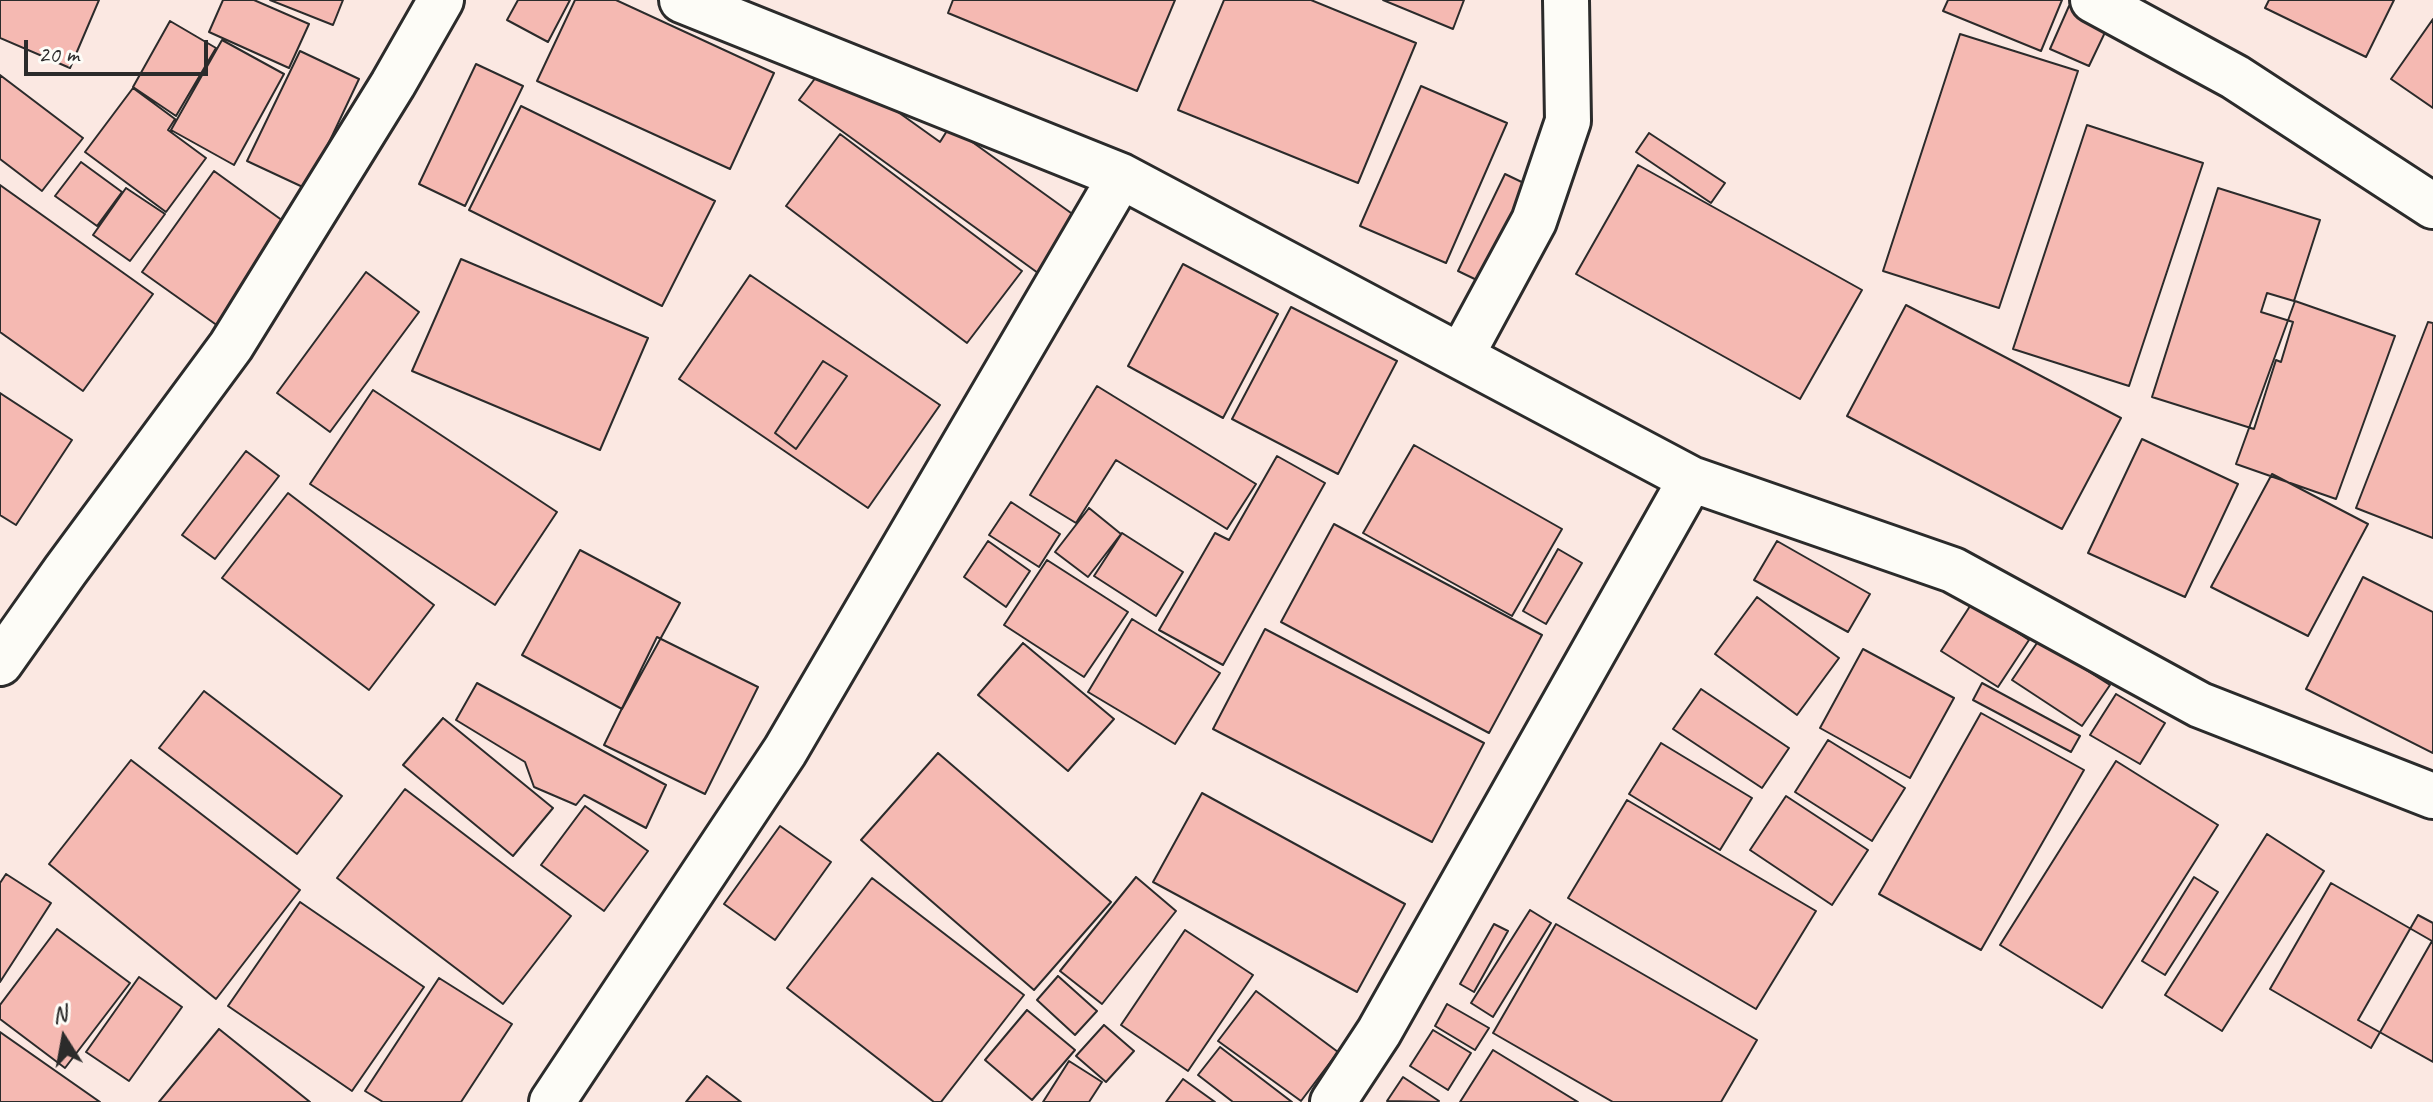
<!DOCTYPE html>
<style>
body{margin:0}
#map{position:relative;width:2433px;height:1102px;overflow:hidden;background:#fbe8e2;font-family:Caveat,sans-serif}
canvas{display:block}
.north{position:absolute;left:24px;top:998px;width:80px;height:80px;-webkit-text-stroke:6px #fdfcf7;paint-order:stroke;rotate:349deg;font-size:22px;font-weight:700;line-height:32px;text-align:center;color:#2b2b2b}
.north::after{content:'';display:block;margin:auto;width:28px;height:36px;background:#2b2b2b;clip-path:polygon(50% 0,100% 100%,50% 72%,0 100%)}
.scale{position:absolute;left:24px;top:40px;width:184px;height:36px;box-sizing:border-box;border:4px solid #2b2b2b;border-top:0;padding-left:10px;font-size:24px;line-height:28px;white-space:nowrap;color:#2b2b2b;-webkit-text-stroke:6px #fdfcf7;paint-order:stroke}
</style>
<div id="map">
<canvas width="2433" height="1102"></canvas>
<div class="north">N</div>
<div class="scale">20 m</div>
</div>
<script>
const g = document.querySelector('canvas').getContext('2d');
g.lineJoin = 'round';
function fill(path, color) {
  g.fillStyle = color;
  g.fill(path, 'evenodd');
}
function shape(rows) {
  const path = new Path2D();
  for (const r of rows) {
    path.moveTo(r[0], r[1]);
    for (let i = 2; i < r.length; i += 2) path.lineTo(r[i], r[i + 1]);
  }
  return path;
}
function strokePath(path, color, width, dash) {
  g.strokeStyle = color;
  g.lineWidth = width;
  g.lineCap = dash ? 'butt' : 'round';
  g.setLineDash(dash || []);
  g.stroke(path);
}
const building = shape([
 [0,0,99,0,70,68,0,38,0,0],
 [223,0,254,0,309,24,289,68,209,32,223,0],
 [270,0,343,0,333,25,270,0],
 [518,0,570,0,548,42,507,20,518,0],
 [575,0,616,0,774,73,730,169,537,81,575,0],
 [953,0,1175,0,1137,91,948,13,953,0],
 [1224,0,1311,0,1416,43,1358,183,1178,110,1224,0],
 [1383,0,1464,0,1453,29,1383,0],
 [1948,0,2062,0,2041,51,1943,11,1948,0],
 [2269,0,2394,0,2366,57,2265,8,2269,0],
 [2069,6,2109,24,2089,66,2050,49,2069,6],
 [2433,19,2433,108,2391,79,2433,19],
 [170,21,216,48,176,116,133,87,170,21],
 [1960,34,2078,71,1999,308,1883,271,1960,34],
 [222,40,284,74,234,165,171,130,222,40],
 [300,51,359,79,307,189,247,161,300,51],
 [476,64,523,86,465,206,419,184,476,64],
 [822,69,858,95,863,87,940,142,950,126,1078,218,1038,273,799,100,822,69],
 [0,75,83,138,42,191,0,159,0,75],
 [1421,86,1507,123,1446,263,1360,226,1421,86],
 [133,88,175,119,168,130,206,158,166,212,85,152,133,88],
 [521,106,715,201,662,306,469,210,521,106],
 [2087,125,2203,163,2129,386,2013,349,2087,125],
 [1649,133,1725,183,1711,203,1636,152,1649,133],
 [840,134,1022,271,967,343,786,206,840,134],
 [81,162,122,192,97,226,55,196,81,162],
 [1638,165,1862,290,1800,399,1576,274,1638,165],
 [214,171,290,226,218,326,142,272,214,171],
 [1505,174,1530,186,1483,283,1458,271,1505,174],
 [0,185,153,294,83,391,0,332,0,185],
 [126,188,165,214,130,261,93,235,126,188],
 [2218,188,2320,220,2294,301,2267,293,2261,312,2293,322,2281,362,2276,360,2254,429,2152,397,2218,188],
 [461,259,648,338,600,450,412,371,461,259],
 [1183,264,1278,314,1223,418,1128,366,1183,264],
 [366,272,419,312,330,432,277,393,366,272],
 [750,275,940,405,868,508,679,379,750,275],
 [823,361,847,376,796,449,775,433,823,361],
 [2295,301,2395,336,2336,499,2236,464,2295,301],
 [1906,305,2121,418,2062,529,1847,416,1906,305],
 [1291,307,1397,361,1338,474,1232,419,1291,307],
 [2428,322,2433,323,2433,538,2356,508,2428,322],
 [823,361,847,376,796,449,775,433,823,361],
 [1097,386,1256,484,1227,529,1116,460,1076,523,1030,495,1097,386],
 [373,390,557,512,495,605,310,484,373,390],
 [0,393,72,440,16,525,0,515,0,393],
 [2142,439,2238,484,2185,597,2088,553,2142,439],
 [1414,445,1562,529,1512,616,1363,533,1414,445],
 [246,451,279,476,215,559,182,535,246,451],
 [1277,456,1325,483,1223,665,1159,630,1215,533,1229,540,1277,456],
 [2272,474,2368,524,2308,636,2211,587,2272,474],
 [288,493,434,605,369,690,222,578,288,493],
 [1011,502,1060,534,1039,567,989,535,1011,502],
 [1089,508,1121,534,1088,577,1055,552,1089,508],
 [1334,524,1542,635,1489,733,1281,622,1334,524],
 [1122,533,1183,572,1156,616,1094,576,1122,533],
 [988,541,1030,571,1006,607,964,577,988,541],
 [1777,541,1870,594,1848,632,1754,580,1777,541],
 [1558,549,1582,563,1546,624,1523,611,1558,549],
 [580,550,680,603,622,709,522,655,580,550],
 [1047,560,1128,612,1084,677,1004,625,1047,560],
 [2363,577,2433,612,2433,753,2306,689,2363,577],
 [1757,597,1839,658,1797,715,1715,654,1757,597],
 [1972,603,2029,640,1998,687,1941,651,1972,603],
 [1132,619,1220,673,1175,744,1088,692,1132,619],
 [1265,629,1484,743,1432,842,1213,729,1265,629],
 [657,637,758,687,705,794,604,745,657,637],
 [2039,640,2110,685,2082,726,2012,680,2039,640],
 [1023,643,1114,719,1068,771,978,695,1023,643],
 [1863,649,1954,698,1910,778,1820,728,1863,649],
 [477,683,666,785,646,828,584,795,576,805,534,787,525,762,456,720,477,683],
 [1982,683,2080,736,2071,752,1973,700,1982,683],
 [1701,689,1789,748,1762,788,1673,729,1701,689],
 [204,691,342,796,297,854,159,748,204,691],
 [2116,694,2165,723,2140,764,2090,735,2116,694],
 [1981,713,2084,770,1981,950,1879,894,1981,713],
 [443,718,553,808,513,856,403,765,443,718],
 [1828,740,1905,788,1872,841,1795,792,1828,740],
 [1661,743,1752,798,1720,850,1629,794,1661,743],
 [938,753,1111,902,1034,990,861,840,938,753],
 [131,760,300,890,216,999,49,864,131,760],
 [2116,761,2218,825,2102,1008,2000,945,2116,761],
 [405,789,571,916,503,1004,337,878,405,789],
 [1202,793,1405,904,1357,992,1153,882,1202,793],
 [1786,796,1868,850,1832,905,1750,850,1786,796],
 [1627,800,1816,911,1756,1009,1568,898,1627,800],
 [585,806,648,851,604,911,541,865,585,806],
 [780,826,831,862,775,940,724,904,780,826],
 [2267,834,2324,871,2222,1031,2165,995,2267,834],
 [6,874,51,903,0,982,0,883,6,874],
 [1136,877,1176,911,1102,1004,1060,971,1136,877],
 [2194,877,2218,892,2165,975,2142,961,2194,877],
 [872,878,1024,995,941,1102,934,1102,787,988,872,878],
 [2331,883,2432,941,2371,1048,2270,989,2331,883],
 [300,902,424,987,352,1091,228,1006,300,902],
 [1530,910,1551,923,1493,1017,1471,1003,1530,910],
 [2418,915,2433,923,2433,1062,2358,1020,2418,915],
 [1494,924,1508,931,1474,992,1460,984,1494,924],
 [1556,924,1757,1040,1721,1102,1613,1102,1493,1033,1556,924],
 [57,929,130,983,65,1068,0,1019,0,1005,57,929],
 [1185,930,1253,975,1188,1071,1121,1025,1185,930],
 [1058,976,1097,1011,1075,1035,1037,1000,1058,976],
 [139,977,182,1007,129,1081,86,1052,139,977],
 [439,978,512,1024,461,1102,383,1102,365,1091,439,978],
 [1256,991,1338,1052,1301,1101,1218,1041,1256,991],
 [1447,1004,1489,1028,1475,1050,1435,1026,1447,1004],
 [1027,1010,1075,1050,1032,1100,985,1060,1027,1010],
 [1104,1025,1134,1051,1106,1082,1076,1056,1104,1025],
 [219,1029,310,1102,159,1102,219,1029],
 [1433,1030,1471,1053,1448,1090,1410,1066,1433,1030],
 [0,1032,100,1102,0,1102,0,1032],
 [1220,1047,1292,1102,1233,1102,1198,1075,1220,1047],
 [1493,1050,1578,1102,1460,1102,1493,1050],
 [1069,1061,1102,1082,1089,1102,1043,1102,1069,1061],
 [707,1076,741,1102,686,1102,707,1076],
 [1403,1077,1439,1101,1438,1102,1387,1101,1403,1077],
 [1183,1079,1215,1102,1166,1102,1183,1079]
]);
fill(building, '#f5b9b2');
strokePath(building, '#2b2b2b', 2);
const street = shape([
 [682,0,1121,176,1691,479,1953,570,2200,705,2433,796],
 [2093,0,2235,77,2433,206],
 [1461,356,1534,221,1568,121,1566,0],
 [0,663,65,571,231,346,393,84,441,0],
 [552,1102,785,751,1121,176],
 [1333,1102,1379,1032,1691,479]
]);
strokePath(street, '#2b2b2b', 50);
strokePath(street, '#fdfcf7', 44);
</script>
